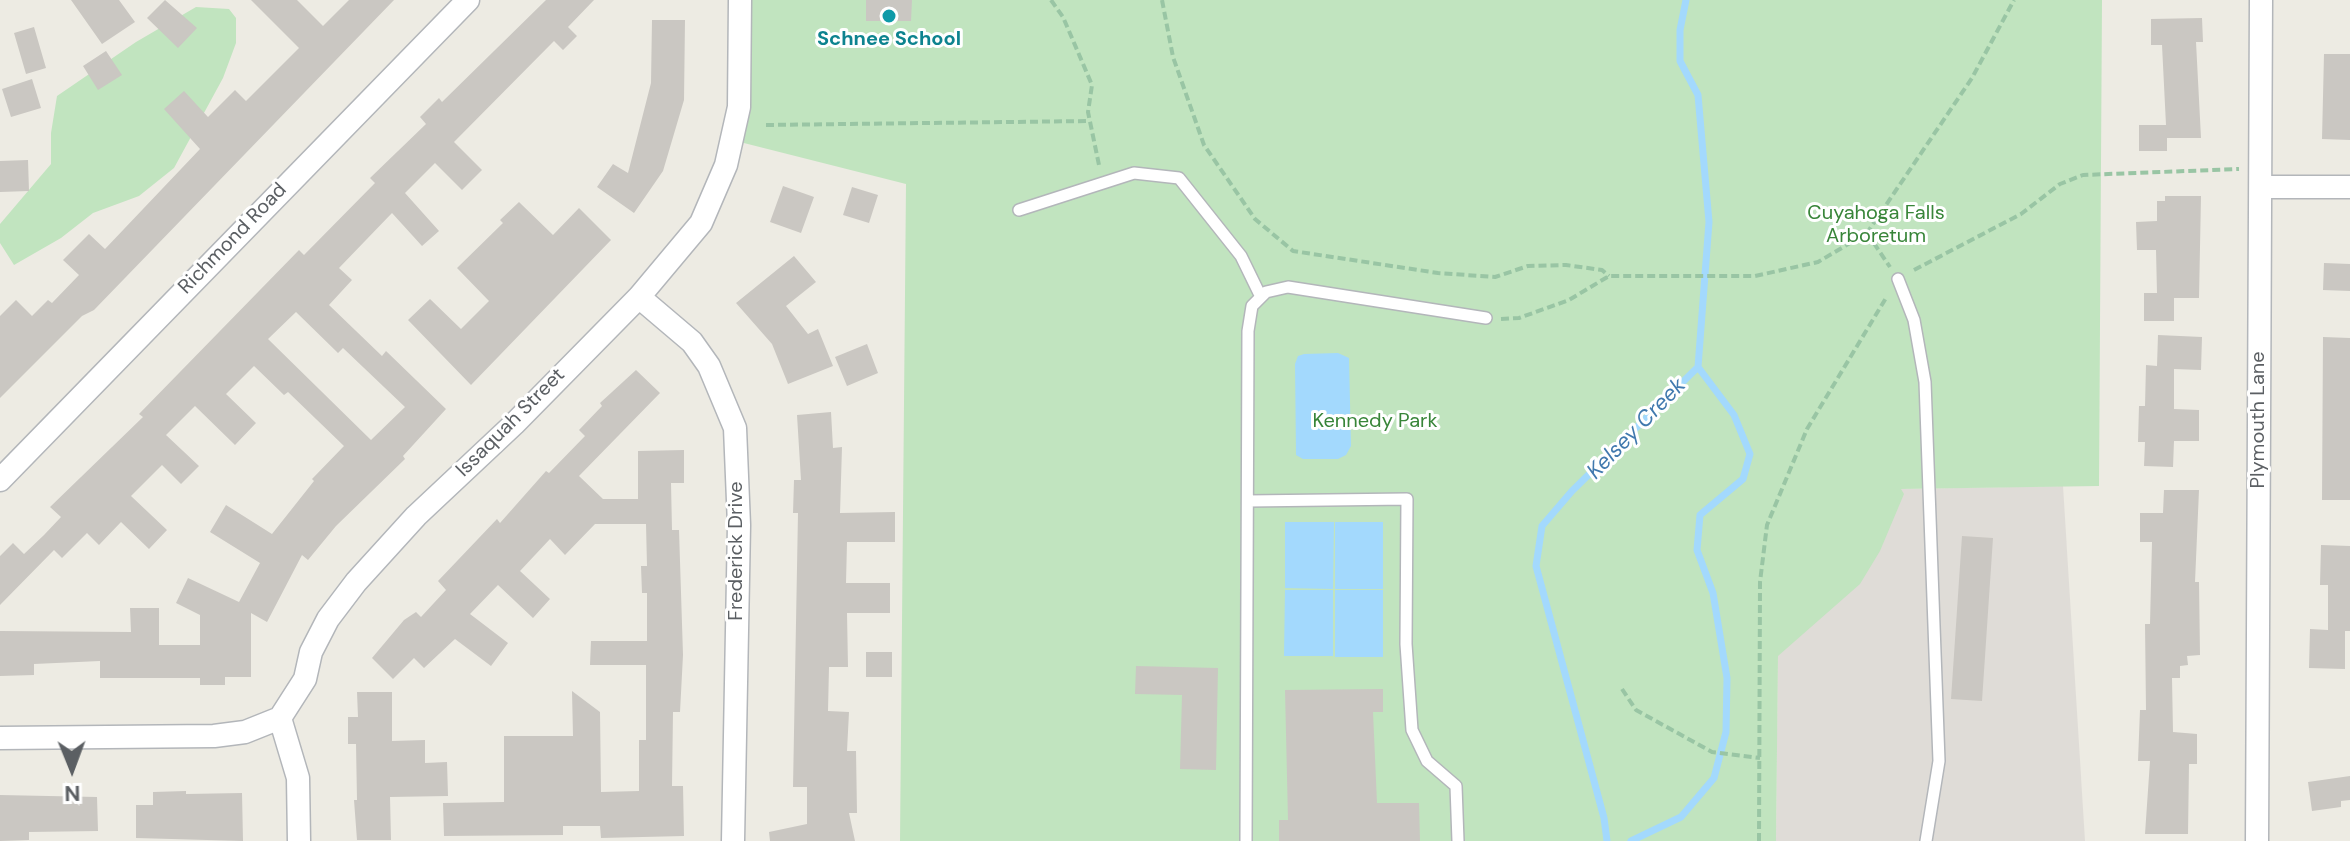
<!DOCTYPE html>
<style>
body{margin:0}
#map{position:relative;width:2350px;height:841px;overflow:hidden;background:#edebe3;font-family:"DM Sans",sans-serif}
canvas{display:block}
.north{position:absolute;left:32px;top:729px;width:80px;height:80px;-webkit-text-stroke:6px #fff;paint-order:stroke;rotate:179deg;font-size:22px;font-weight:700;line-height:32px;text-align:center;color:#5b5f63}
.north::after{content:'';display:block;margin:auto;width:28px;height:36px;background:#5b5f63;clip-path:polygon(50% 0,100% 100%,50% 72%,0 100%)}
</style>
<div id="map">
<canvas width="2350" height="841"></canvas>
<div class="north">N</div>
</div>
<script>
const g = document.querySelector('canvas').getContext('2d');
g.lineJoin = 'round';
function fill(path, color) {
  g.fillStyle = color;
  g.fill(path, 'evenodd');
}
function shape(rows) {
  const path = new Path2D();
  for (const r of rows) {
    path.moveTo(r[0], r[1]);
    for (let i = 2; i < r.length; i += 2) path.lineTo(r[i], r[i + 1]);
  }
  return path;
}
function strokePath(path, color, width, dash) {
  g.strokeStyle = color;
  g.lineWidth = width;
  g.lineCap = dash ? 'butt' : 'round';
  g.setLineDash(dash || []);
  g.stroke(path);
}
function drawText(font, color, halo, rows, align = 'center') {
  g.font = font + ' "DM Sans",sans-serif';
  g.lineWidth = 6;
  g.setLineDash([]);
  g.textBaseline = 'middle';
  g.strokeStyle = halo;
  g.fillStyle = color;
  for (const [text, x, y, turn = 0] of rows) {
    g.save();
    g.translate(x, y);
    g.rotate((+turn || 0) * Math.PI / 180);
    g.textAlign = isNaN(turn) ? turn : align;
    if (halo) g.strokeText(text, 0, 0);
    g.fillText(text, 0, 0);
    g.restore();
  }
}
fill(shape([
 [2063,486,2085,841,1776,841,1778,631,1794,491]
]), '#dfdcd7');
fill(shape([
 [740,0,2102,0,2099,486,1901,489,1904,494,1880,551,1860,584,1778,656,1776,841,900,841,906,184,732,140],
 [196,7,229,9,236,18,236,43,223,78,174,168,139,196,93,213,61,238,14,265,0,243,0,224,51,164,51,133,57,96,136,42]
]), '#c1e4bf');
fill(shape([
 [1304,354,1338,353,1349,358,1351,446,1346,455,1338,459,1303,459,1296,455,1295,364,1298,356],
 [1285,522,1334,522,1333,589,1285,588],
 [1335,522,1383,522,1383,589,1335,589],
 [1285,590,1333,590,1333,656,1284,656],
 [1335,590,1383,590,1383,657,1335,657]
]), '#a3d9fd');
strokePath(shape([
 [1607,841,1604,818,1536,566,1542,526,1572,491,1698,367,1709,222,1698,95,1680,61,1680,30,1686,0],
 [1631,841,1681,817,1714,778,1726,732,1727,678,1713,593,1697,550,1700,515,1743,479,1750,454,1734,415,1698,367]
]), '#a3d9fd', 7);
fill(shape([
 [71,0,119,0,135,22,102,44],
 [165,0,197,28,178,48,147,18],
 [251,0,297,0,323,26,349,0,394,0,94,310,82,316,0,398,0,316,16,300,32,316,48,300,52,303,79,275,63,260,89,234,105,249,200,149,164,109,184,91,208,117,235,90,246,101,299,48],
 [546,0,594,0,568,27,577,36,563,50,554,41,454,142,482,170,462,190,435,163,405,193,439,231,422,246,392,213,339,268,352,280,329,305,382,356,386,351,446,409,403,456,405,459,336,526,308,560,302,555,267,622,251,613,251,677,225,677,225,685,200,685,200,678,100,678,100,661,34,664,34,675,0,676,0,631,131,632,130,608,159,608,159,645,200,645,200,615,176,603,188,578,239,602,260,563,210,532,226,505,272,534,314,481,312,479,344,446,288,392,284,395,254,366,226,394,256,423,235,445,195,406,166,435,199,466,181,484,162,465,131,496,167,530,149,549,121,522,99,545,87,533,62,558,54,550,0,605,0,556,13,543,24,554,44,535,61,517,50,507,143,417,139,414,299,250,304,255,375,183,370,178,426,124,420,117,439,98,442,102],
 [296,312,338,353,343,348,405,407,371,440,268,339],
 [866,0,912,0,911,21,866,21],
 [2202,18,2203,42,2196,42,2201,138,2167,138,2167,151,2139,151,2139,125,2166,125,2162,45,2151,45,2151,19],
 [652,20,685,20,684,100,663,171,634,213,597,187,613,164,628,173,651,83],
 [34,27,46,68,26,74,14,33],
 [106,51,122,75,98,90,83,66],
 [2324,54,2350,54,2350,140,2322,139],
 [32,79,41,108,11,117,2,89],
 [28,160,29,191,0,192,0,161],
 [783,186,814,197,801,233,770,222],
 [852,187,878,195,869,223,843,215],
 [2165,196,2201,196,2199,298,2174,298,2174,321,2144,321,2144,293,2157,293,2156,250,2137,250,2136,222,2157,221,2157,201,2165,201],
 [519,202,553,235,579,208,611,240,471,385,408,320,430,299,461,329,489,301,457,268,503,223,500,220],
 [794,256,816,282,786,306,808,334,818,329,833,366,788,384,772,344,736,303],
 [2324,263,2350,264,2350,291,2323,290],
 [2158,335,2202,337,2201,370,2174,369,2174,409,2199,410,2199,441,2174,441,2173,467,2144,466,2145,442,2138,442,2139,406,2145,406,2146,365,2157,366],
 [2323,337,2350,338,2350,500,2322,500],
 [867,344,878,373,847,386,835,357],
 [636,370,660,393,579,476,603,499,638,499,638,451,684,450,684,483,671,483,672,530,679,530,683,655,680,712,673,712,672,786,683,786,684,836,601,838,600,826,563,826,563,835,444,836,443,803,504,802,504,736,573,736,572,691,600,712,601,792,639,791,639,740,646,740,646,665,590,665,591,641,647,641,647,593,642,593,641,566,647,566,646,524,595,524,565,555,550,539,520,571,550,599,533,618,498,585,470,614,508,643,491,666,455,639,424,668,414,658,393,679,372,658,404,620,416,612,421,617,446,590,438,581,497,519,500,523,546,471,549,473,585,436,579,430,602,406,600,403],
 [831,412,833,448,842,447,840,513,895,512,895,542,847,542,846,583,890,583,890,613,847,613,848,667,829,667,828,711,849,712,847,751,856,751,857,813,849,813,855,841,770,841,769,832,807,824,807,787,793,787,798,513,793,513,794,480,801,480,797,415],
 [2164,490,2199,490,2195,582,2199,582,2200,655,2187,656,2188,665,2180,666,2180,678,2172,678,2173,732,2197,734,2197,764,2189,764,2188,834,2145,834,2150,761,2138,761,2140,710,2146,710,2145,624,2150,624,2152,542,2140,542,2140,513,2163,513],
 [1962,536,1993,538,1982,701,1951,699],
 [2321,545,2350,546,2350,631,2345,631,2345,669,2309,668,2310,629,2328,630,2328,585,2320,585],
 [866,652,892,652,892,677,866,677],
 [1136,666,1218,668,1216,770,1180,769,1182,695,1135,694],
 [1383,689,1383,712,1373,712,1377,803,1419,803,1420,841,1279,841,1279,820,1288,820,1285,690],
 [357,692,392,692,392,741,425,740,425,763,447,762,448,796,390,797,391,840,357,840,354,800,357,800,356,744,348,744,348,717,358,717],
 [2350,776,2350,800,2341,801,2341,807,2312,811,2308,782],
 [186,791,186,794,242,793,243,841,136,838,136,805,153,805,153,792],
 [0,795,97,797,98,831,29,832,29,840,0,841]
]), '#cac7c2');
const lane = shape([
 [1019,210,1134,173,1179,178,1241,256,1261,297],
 [1898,279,1914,320,1925,382,1939,761,1926,841],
 [1248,501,1407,499,1406,644,1412,730,1427,761,1456,786,1458,841],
 [1246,841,1248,331,1252,306,1266,292,1288,287,1486,318]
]);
const street = shape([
 [2262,187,2350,187],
 [639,297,692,342,709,366,735,428,739,525,733,841],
 [0,480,468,0],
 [280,718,298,778,299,841],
 [0,738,214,736,245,732,280,718,305,679,311,652,328,619,356,582,416,516,514,424,639,297,701,223,726,165,739,107,740,0],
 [2257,841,2261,0]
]);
strokePath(lane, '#b3b6ba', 14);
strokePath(street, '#b3b6ba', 25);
strokePath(shape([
 [1051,0,1063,17,1092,85,1088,112,1099,165],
 [1162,0,1173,57,1204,145,1255,219,1293,251,1438,273,1495,277,1528,266,1566,265,1602,270,1609,276],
 [766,125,1090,121],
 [1867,233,1890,267],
 [1914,270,2021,214,2060,184,2083,175,2239,169],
 [1501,319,1519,318,1569,300,1609,276,1755,276,1818,262,1867,233,1972,78,2014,0],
 [1622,689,1636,710,1712,752,1760,758],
 [1759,841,1760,582,1767,525,1807,429,1886,298]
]), '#99c5a4', 4, [8, 4]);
strokePath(lane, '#fff', 11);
strokePath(street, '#fff', 22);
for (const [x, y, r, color] of [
 [889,16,8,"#0f9aa8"]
]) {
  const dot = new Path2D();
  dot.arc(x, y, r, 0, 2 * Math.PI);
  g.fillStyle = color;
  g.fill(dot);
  strokePath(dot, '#fff', 3);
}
drawText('bold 20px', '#0d838f', '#fff', [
 ["Schnee School",889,40]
]);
drawText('20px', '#388539', '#fff', [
 ["Cuyahoga Falls",1876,214],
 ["Arboretum",1876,237],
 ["Kennedy Park",1375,422]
]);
drawText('20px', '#5b5f63', '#fff', [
 ["Richmond Road",233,239,-46],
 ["Plymouth Lane",2259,420,-90],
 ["Issaquah Street",511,423,-45],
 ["Frederick Drive",737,551,-90]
]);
drawText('italic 22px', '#4179ae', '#fff', [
 ["Kelsey Creek",1637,429,-46]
]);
</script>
